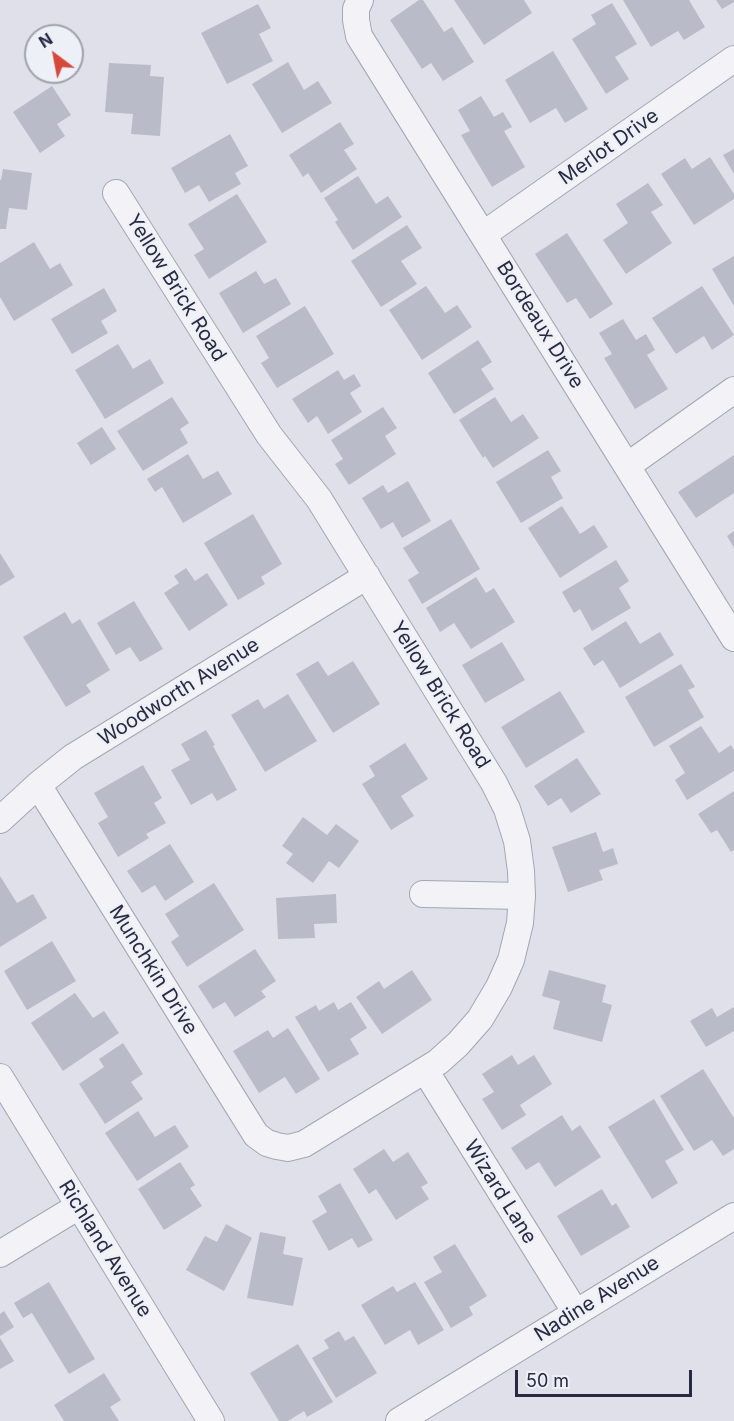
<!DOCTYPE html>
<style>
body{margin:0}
#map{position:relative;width:734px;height:1421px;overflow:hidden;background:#dfe0e9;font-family:Inter,sans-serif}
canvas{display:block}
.north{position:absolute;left:24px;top:24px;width:60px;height:60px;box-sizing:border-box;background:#eef0f7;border:2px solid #9ea1ae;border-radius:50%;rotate:328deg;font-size:16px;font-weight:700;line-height:24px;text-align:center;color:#272a41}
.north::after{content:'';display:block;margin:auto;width:21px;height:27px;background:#d7483b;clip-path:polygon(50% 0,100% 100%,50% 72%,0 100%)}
.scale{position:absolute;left:515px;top:1370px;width:177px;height:27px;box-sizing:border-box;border:3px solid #272a41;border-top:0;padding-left:8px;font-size:18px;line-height:21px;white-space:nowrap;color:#272a41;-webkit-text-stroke:4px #eef0f7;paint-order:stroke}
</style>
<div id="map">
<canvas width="734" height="1421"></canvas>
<div class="north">N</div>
<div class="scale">50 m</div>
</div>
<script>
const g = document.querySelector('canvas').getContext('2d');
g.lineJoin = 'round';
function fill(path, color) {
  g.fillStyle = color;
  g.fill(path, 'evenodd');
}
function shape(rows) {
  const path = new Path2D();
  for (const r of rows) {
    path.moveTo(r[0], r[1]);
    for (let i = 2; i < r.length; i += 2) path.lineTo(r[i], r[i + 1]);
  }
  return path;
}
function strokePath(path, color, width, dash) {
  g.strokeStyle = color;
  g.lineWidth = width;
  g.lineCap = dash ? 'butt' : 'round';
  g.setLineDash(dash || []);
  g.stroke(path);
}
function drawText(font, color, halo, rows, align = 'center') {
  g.font = font + ' Inter,sans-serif';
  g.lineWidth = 4.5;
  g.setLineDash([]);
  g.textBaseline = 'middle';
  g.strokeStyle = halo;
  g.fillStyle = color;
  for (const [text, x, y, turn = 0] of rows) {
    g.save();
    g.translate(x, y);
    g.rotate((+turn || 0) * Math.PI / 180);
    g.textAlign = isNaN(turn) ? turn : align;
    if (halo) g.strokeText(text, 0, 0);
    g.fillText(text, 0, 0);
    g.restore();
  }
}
fill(shape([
 [419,0,423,0,444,32,452,27,474,62,443,81,431,63,422,69,390,20],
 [454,0,524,0,532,13,484,45],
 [623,0,689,0,705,27,684,40,678,31,651,47],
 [716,0,734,0,734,2,722,9],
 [612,3,637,44,615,57,629,79,606,94,572,39,596,24,591,15],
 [258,4,271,28,259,34,273,61,227,84,201,33],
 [553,51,588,109,565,123,556,108,530,123,505,80],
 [288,62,304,90,318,81,332,103,282,133,252,84],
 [109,63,151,65,150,76,164,77,160,136,131,134,133,114,105,112],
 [52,86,71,115,57,124,65,136,40,153,13,112],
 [481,96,494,117,503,112,512,127,504,131,525,167,492,187,461,135,470,131,458,110],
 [340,122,354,144,344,150,357,169,321,193,308,173,303,177,289,155],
 [230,134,248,166,235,173,241,184,209,202,199,185,185,193,171,168],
 [734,149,734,174,723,155],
 [710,157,734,194,734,199,694,225,661,174,685,158,692,169],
 [3,169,32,173,27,210,9,208,6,229,0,229,0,180,1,180],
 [358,176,376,204,388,196,402,217,353,250,335,222,338,220,324,198],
 [648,183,663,205,651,212,672,243,626,274,603,240,628,223,616,204],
 [237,194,267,242,209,279,194,255,204,249,188,224],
 [407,225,422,248,401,261,417,284,381,307,351,261],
 [567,233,613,304,590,319,576,298,567,303,535,254],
 [34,242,50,269,60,263,73,285,14,321,0,297,0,263],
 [734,256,734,306,712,269],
 [256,271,264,284,276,278,291,304,243,333,219,293],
 [426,286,445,313,457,305,472,327,422,360,389,310],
 [702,286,734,335,712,350,704,336,676,354,652,318],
 [104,288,117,311,101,321,108,333,72,354,51,319],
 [305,306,334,354,277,388,261,363,269,358,256,336],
 [623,319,636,340,646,334,655,350,647,355,668,389,635,409,604,358,612,354,599,333],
 [478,340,492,362,481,369,494,389,454,414,428,373],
 [118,344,133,369,150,359,164,383,105,419,75,370],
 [338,370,344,380,354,374,361,386,350,393,362,412,328,434,317,416,308,423,292,399],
 [172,397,189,423,180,429,188,443,143,471,117,431],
 [495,397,511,422,523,414,539,438,493,468,485,456,483,458,459,420],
 [383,407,397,428,385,436,396,454,349,485,335,464,343,459,331,440],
 [102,427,116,449,91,465,77,443],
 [548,450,561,471,551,477,563,498,521,523,496,482],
 [188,454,203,479,218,471,232,494,183,523,162,487,155,492,147,479],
 [734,455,734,493,696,518,678,492],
 [408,481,431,521,402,538,393,522,381,529,362,498,383,485,388,493],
 [562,506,580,534,594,525,608,547,560,578,528,528],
 [253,514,282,564,261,577,265,584,238,600,204,543],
 [451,519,480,569,422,604,408,580,419,573,403,548],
 [734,531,734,548,727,536],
 [0,553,15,577,0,586],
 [616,560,629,581,619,588,631,608,592,631,580,609,574,613,562,592],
 [186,568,195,581,207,573,228,605,189,631,164,593,179,583,174,576],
 [476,577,486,593,494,588,515,622,471,649,454,623,440,632,426,608],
 [134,601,163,649,140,662,130,647,116,655,97,623],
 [65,612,72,624,80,619,110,670,86,685,91,692,66,707,23,637],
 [626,621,640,644,660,632,674,655,620,688,603,660,594,666,583,648],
 [502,642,525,680,485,703,462,665],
 [318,661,328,676,353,661,380,704,333,733,296,674],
 [681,664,695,687,688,690,704,717,654,747,625,697],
 [560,691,585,732,526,768,501,727],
 [288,694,317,741,265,772,231,715,258,699,264,709],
 [701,726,719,753,731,745,734,750,734,771,687,800,675,780,685,773,669,746],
 [206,730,215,745,213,746,237,790,217,801,212,793,191,805,171,770,190,760,181,744],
 [405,743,428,779,401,796,414,816,391,830,362,784,375,776,369,766],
 [577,758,601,794,571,813,561,798,548,806,534,786],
 [143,765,162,798,154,803,166,823,146,834,149,838,118,857,98,823,108,817,94,793],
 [734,791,734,850,731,852,717,830,711,833,698,814],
 [303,817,327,835,336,824,359,841,339,868,329,861,313,883,286,863,293,854,282,846],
 [596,832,603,852,613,848,618,864,599,870,603,880,568,892,552,847],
 [170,844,194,882,165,901,155,885,142,893,127,871],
 [0,876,17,903,33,894,47,918,0,947],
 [214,883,244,930,187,967,171,942,179,936,165,914],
 [336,894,337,923,314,924,315,938,278,939,276,898],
 [52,941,76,981,27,1010,4,971],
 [255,949,276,981,261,991,266,997,235,1017,225,1002,213,1009,198,986],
 [412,970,432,1000,382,1034,356,997,379,981,384,989],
 [549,970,606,985,602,1002,612,1005,602,1042,553,1029,560,1001,542,996],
 [75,993,93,1018,104,1011,119,1033,63,1071,31,1023],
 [334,1002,338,1010,351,1002,367,1028,350,1039,359,1054,328,1072,295,1017,316,1005,319,1011],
 [734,1007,734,1031,706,1047,690,1021,712,1008,717,1017],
 [288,1028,320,1079,296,1094,285,1077,259,1093,233,1051,268,1030,273,1038],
 [123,1043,143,1074,131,1082,143,1099,105,1124,79,1084,104,1067,99,1059],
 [512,1055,518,1065,534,1055,552,1084,520,1105,526,1115,502,1130,482,1099,494,1092,482,1074],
 [703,1069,734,1118,734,1149,723,1156,712,1140,694,1151,660,1096],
 [654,1099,684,1150,665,1161,678,1183,652,1199,608,1127],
 [138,1111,155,1137,175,1125,189,1147,137,1181,105,1133],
 [562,1115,572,1131,580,1125,601,1157,555,1187,539,1162,526,1170,511,1148],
 [384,1149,393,1162,408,1152,428,1183,421,1187,429,1199,396,1220,376,1189,369,1194,353,1169],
 [180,1162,195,1185,190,1188,202,1206,164,1230,138,1189],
 [340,1183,373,1240,358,1248,352,1238,329,1251,312,1221,327,1212,318,1196],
 [602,1189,612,1206,616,1203,630,1227,581,1256,557,1216],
 [226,1224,252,1238,224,1291,186,1270,205,1236,217,1242],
 [260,1232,286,1237,283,1254,303,1258,293,1306,247,1298],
 [455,1244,487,1296,469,1307,473,1315,451,1328,424,1282,442,1272,433,1257],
 [49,1282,95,1359,69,1374,32,1313,23,1318,14,1303],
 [415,1282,444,1330,418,1345,410,1330,385,1345,361,1305,393,1286,397,1292],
 [4,1311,14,1327,0,1336,0,1314],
 [339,1331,345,1341,354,1336,377,1373,336,1398,312,1358,329,1348,324,1340],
 [0,1338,14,1361,0,1369],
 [298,1344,333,1402,307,1417,304,1411,288,1421,279,1421,250,1373],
 [104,1373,121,1400,110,1407,119,1421,64,1421,54,1405]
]), '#b9bbc9');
const minor = shape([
 [360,0,356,9,356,20,359,36,734,638],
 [484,234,734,59],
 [627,466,734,390],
 [38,785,256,1135,267,1143,277,1146,288,1148,304,1144,438,1062,458,1044,480,1019,499,987,511,960,520,923,522,896,521,871,517,841,507,809,494,783,319,499,269,435,116,193],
 [0,820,38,785,73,757,367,576],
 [423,894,522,896],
 [425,1070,576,1313],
 [0,1077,211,1421],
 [0,1254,79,1206],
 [399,1421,734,1216]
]);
strokePath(minor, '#a4a6b3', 28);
strokePath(minor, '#f2f2f7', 26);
drawText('20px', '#272a41', '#eef0f7', [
 ["Merlot Drive",609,147,-35],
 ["Yellow Brick Road",176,288,58],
 ["Bordeaux Drive",540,325,58],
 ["Woodworth Avenue",179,692,-32],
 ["Yellow Brick Road",440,695,58],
 ["Munchkin Drive",153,970,58],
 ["Wizard Lane",500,1192,58],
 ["Richland Avenue",105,1249,58],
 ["Nadine Avenue",597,1299,-32]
]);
</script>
